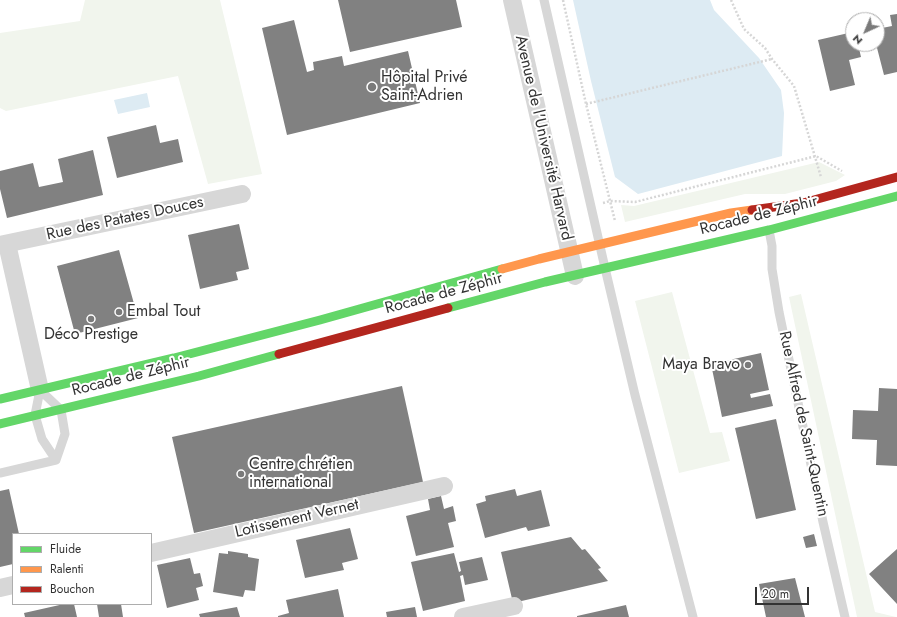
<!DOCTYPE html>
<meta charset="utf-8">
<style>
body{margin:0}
#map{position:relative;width:897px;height:617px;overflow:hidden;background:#fff;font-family:Jost,sans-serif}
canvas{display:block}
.legend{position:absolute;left:12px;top:533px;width:140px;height:72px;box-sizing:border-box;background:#fff;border:1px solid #adadad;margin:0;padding:5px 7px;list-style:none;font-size:12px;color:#333}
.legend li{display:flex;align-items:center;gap:8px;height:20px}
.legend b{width:20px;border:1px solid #adadad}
.north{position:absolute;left:845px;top:12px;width:40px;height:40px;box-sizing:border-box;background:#fff;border:1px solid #adadad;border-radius:50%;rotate:224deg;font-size:11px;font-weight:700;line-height:16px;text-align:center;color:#333}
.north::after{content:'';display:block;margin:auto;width:14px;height:18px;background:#7a7a7a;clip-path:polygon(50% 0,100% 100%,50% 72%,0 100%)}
.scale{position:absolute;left:755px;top:587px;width:54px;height:18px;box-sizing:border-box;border:2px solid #333;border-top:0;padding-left:5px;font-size:12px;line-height:14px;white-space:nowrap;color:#333;-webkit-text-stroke:3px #fff;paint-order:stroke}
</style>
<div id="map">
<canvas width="897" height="617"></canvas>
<ul class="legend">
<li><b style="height:5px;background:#63d668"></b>Fluide</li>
<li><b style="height:5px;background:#ff974d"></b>Ralenti</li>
<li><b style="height:5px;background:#b3261e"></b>Bouchon</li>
</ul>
<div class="north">N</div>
<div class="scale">20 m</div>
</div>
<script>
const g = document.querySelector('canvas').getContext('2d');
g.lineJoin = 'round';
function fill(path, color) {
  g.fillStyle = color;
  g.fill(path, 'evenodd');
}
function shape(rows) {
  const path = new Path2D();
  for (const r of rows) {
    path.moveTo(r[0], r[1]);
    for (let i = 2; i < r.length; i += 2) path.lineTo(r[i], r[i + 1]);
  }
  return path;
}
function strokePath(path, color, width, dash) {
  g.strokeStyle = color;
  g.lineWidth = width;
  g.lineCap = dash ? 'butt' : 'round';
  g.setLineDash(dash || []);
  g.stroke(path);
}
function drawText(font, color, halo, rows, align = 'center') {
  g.font = font + ' Jost,sans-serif';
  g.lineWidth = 4;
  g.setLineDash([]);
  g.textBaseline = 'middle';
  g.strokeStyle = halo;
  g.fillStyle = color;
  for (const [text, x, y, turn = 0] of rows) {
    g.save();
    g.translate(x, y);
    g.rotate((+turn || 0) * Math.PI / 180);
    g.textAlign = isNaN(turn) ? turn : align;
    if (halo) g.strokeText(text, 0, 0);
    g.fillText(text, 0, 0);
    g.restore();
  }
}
fill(shape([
 [85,0,220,0,262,174,208,184,178,76,6,111,0,108,0,33,80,21],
 [819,162,845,175,836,181,785,194,745,194,625,222,621,205,634,206],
 [672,292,710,433,722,432,730,461,679,473,635,301],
 [801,294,875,612,896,617,857,617,789,297]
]), '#f1f5ed');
fill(shape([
 [573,0,710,0,714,10,759,58,781,90,784,113,782,156,638,194,615,177,591,81],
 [147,93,150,107,118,114,114,100]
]), '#ddebf3');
fill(shape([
 [338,0,456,0,462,27,350,52],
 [897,14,897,72,884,75,876,44,877,29,892,26,890,15],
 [294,20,307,72,314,70,313,62,342,56,344,66,408,51,420,103,287,135,262,28],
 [853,32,853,44,858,44,861,57,849,60,855,85,830,91,818,40],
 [156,125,160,143,178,139,183,162,117,178,107,137],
 [93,150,103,195,7,218,0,189,0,171,33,163,39,187,63,182,58,159],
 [239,224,249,269,236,272,238,280,200,289,188,235],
 [119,250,138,318,75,334,57,266],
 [761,353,769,390,750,394,751,398,770,394,773,406,722,417,711,364],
 [402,386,423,482,194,533,172,437],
 [879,388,897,389,897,466,876,465,877,440,852,439,853,410,878,411],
 [776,419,796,510,756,519,735,428],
 [9,489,19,534,13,534,13,564,0,567,0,491],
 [515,489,517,496,541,490,550,526,528,531,526,527,485,538,476,504,486,501,485,496],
 [441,496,444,509,453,506,456,521,448,523,454,547,416,556,406,516,430,510,428,499],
 [350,528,358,559,342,563,344,570,305,578,296,540],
 [814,534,817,546,806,548,803,537],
 [571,537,582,550,585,549,601,568,598,569,608,581,513,603,501,552],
 [897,549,897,604,869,574],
 [228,551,248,554,248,557,259,559,255,591,245,590,243,597,213,592,219,553,228,554],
 [454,553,459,572,461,571,459,562,482,557,488,580,465,585,463,575,460,576,465,601,423,611,411,562],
 [190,558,194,574,200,573,203,586,196,588,199,600,167,608,157,565],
 [795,578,805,617,766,617,759,584],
 [338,589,344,617,278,617,278,616,289,613,286,600],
 [64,604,74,604,77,617,25,617,24,613],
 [97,604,121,604,123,617,99,617],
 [626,605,629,617,577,617,577,616],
 [237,607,240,617,200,617,199,614],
 [415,607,417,617,387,617,386,612]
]), '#818181');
strokePath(shape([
 [563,0,586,104,615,221],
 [731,0,744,29,765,48,772,59,794,86,821,177],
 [586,104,772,59],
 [603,203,610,201,635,202,816,156,842,171]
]), '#d6d6d6', 2.5, [2, 2]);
strokePath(shape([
 [544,0,605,268,635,395,693,617],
 [769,230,772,246,772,269,779,312,823,522,845,617],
 [40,390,61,410,65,434,56,460],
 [40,390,35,415,42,439,56,460],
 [0,473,56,460]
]), '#d7d7d7', 9);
strokePath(shape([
 [512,0,575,276],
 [7,244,40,390],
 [0,245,242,194],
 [151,553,444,486],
 [0,588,13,585],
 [463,617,514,606]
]), '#d7d7d7', 18);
strokePath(shape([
 [448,308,545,282,769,230,897,196],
 [0,399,174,358,320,320,502,269],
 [0,424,199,376,279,354]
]), '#63d668', 9);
strokePath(shape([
 [502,269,539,259,731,213,752,210]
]), '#ff974d', 9);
strokePath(shape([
 [752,210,803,203,897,177],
 [279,354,448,308]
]), '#b3261e', 9);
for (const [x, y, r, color] of [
 [372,87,5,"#7a7a7a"],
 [119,312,4,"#7a7a7a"],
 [91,319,4,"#7a7a7a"],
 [748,365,4,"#7a7a7a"],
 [241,474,4,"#7a7a7a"]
]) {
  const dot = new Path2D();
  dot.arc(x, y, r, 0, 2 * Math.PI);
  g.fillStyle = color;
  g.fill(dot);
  strokePath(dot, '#fff', 1.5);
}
drawText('16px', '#333', '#fff', [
 ["Hôpital Privé",381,78],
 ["Saint-Adrien",381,96],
 ["Embal Tout",127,312],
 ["Déco Prestige",91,335,"center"],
 ["Maya Bravo",740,365,"right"],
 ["Centre chrétien",249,465],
 ["international",249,483]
], 'left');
drawText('16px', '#333', '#fff', [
 ["Avenue de l'Université Harvard",543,138,77],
 ["Rocade de Zéphir",759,216,-14],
 ["Rue des Patates Douces",125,219,-12],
 ["Rocade de Zéphir",444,294,-15],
 ["Rocade de Zéphir",131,377,-14],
 ["Rue Alfred de Saint-Quentin",803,424,78],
 ["Lotissement Vernet",297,519,-13]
]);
</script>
